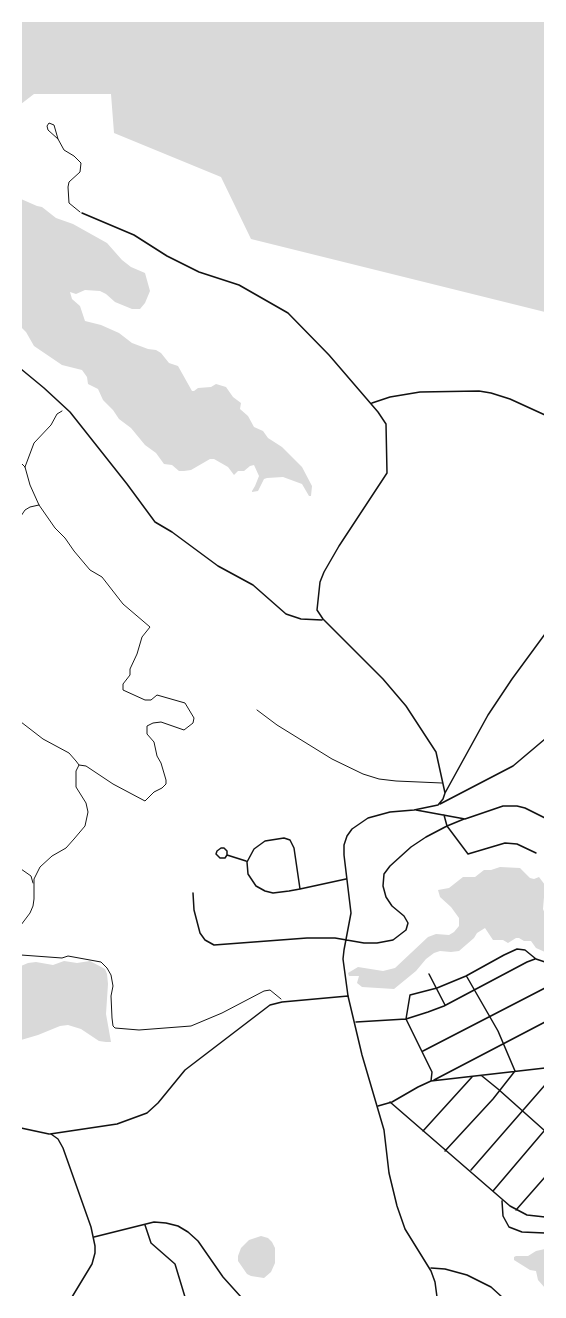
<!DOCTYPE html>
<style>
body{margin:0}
#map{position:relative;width:566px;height:1318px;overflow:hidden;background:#fff;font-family:Merriweather,serif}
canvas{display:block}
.frame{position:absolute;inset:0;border:22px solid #fff;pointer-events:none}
</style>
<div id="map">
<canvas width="566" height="1318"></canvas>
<div class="frame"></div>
</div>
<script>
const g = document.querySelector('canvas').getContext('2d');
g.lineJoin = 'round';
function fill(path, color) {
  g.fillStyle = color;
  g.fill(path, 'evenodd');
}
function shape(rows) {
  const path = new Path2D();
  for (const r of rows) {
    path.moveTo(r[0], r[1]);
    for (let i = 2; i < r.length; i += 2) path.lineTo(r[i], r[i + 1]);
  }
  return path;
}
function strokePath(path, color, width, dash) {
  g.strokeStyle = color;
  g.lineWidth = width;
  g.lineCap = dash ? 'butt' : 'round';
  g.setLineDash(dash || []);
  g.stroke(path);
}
fill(shape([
 [21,21,545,21,545,312,251,239,221,177,114,133,111,94,34,94,21,104],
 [21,199,37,206,42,207,56,218,73,224,107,243,122,260,131,267,145,273,150,291,145,303,140,309,132,309,115,302,106,294,100,291,85,290,76,294,70,292,72,299,80,306,85,321,101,325,119,333,132,343,148,349,156,350,161,353,169,363,178,366,192,391,194,391,198,388,211,387,216,384,226,387,233,397,241,403,240,409,248,416,254,427,263,431,268,438,282,447,302,467,312,486,311,496,309,496,302,484,283,477,267,478,264,479,258,491,252,492,252,491,255,486,259,476,254,465,250,466,244,471,238,471,234,475,228,467,214,459,210,459,191,470,184,471,179,471,172,465,164,464,156,453,145,445,131,428,119,419,113,410,103,400,98,389,88,384,87,377,82,370,62,365,34,346,26,332,21,327],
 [500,867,520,868,530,878,534,879,539,877,545,885,543,909,545,914,545,952,536,948,531,941,524,941,519,938,516,938,508,943,503,940,493,940,485,928,477,933,474,938,459,951,451,952,440,951,434,953,426,959,416,971,394,989,362,987,357,983,359,976,349,976,348,973,358,967,383,971,395,968,428,937,436,934,449,935,454,932,459,926,459,918,451,907,440,897,438,890,449,888,463,877,475,877,484,870,491,870],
 [64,961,77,963,90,961,105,969,107,974,108,984,106,1014,111,1042,106,1042,99,1041,81,1029,68,1025,60,1026,38,1035,21,1040,21,966,28,963,36,962,53,965],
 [261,1236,268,1238,272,1242,275,1248,275,1263,271,1272,264,1278,251,1276,247,1274,238,1261,238,1256,241,1248,249,1240],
 [545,1249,545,1288,538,1280,536,1271,530,1270,514,1260,514,1257,516,1256,528,1256,536,1251]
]), '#d9d9d9');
strokePath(shape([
 [21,463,25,467,30,485,39,505,55,528,65,538,74,551,90,570,102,577,123,604,150,627,142,637,137,654,130,669,130,675,123,684,123,690,145,700,151,700,157,695,185,703,194,718,193,723,184,730,161,722,153,723,147,726,147,734,154,742,157,756,161,763,166,780,166,784,162,788,154,792,145,801,113,784,86,766,79,765],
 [25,467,34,443,51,425,57,414,62,411],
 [21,516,25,510,30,507,39,505],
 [21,722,43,739,69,753,76,761,79,765,76,771,76,787,86,803,88,812,85,826,74,839,66,848,52,856,40,867,34,879,34,899,33,906,30,913,21,925],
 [21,869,31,876,33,883],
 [21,955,62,958,68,956,101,962,107,968,111,975,113,986,111,996,112,1018,113,1026,115,1028,139,1030,191,1026,222,1013,264,991,270,990,281,999]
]), '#111', 1);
strokePath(shape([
 [58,139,48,130,47,126,49,123,54,125,58,139,64,150,74,156,81,163,80,172,69,182,68,187,69,203,80,212],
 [257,710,277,725,332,759,363,774,379,779,396,781,442,783]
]), '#111', 1);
strokePath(shape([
 [82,213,134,235,167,256,199,272,239,285,288,313,329,355,378,412,386,424,387,473,339,546,324,572,320,582,317,610,323,619,383,679,406,706,436,752,445,793,443,799,438,805,414,810,390,812,368,818,352,829,347,836,344,845,344,855,351,913,344,950,343,959,348,996],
 [21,369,44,388,70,412,127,484,155,522,172,532,218,566,253,585,286,614,301,619,322,620],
 [372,403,390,397,420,392,479,391,491,393,510,399,545,415],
 [445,793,488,715,512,679,545,634],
 [440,804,513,766,545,739],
 [416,810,465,819,503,806,517,806,525,808,545,818],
 [464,819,447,826,468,854,505,843,517,844,536,853],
 [227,855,225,858,220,858,216,854,217,851,221,848,224,848,227,851,227,855,246,861],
 [300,889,294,848,290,840,284,838,265,841,254,849,247,862,248,874,256,886,265,891,273,893,289,891,300,889,346,879],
 [193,893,194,910,200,933,205,940,214,945,307,938,335,938,364,943,377,943,393,940,406,930,408,923,404,916,392,906,386,897,383,886,384,874,390,866,411,847,426,837,447,826,444,815],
 [429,974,445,1005],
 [356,1022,406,1019,428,1012,444,1006,527,962,535,959],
 [423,1051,545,988],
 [482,1076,498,1089,545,1131],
 [434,1080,545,1022],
 [431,1081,432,1072,406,1019,410,995,437,988,466,976,504,955,517,949,525,950,536,959,545,962],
 [390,1102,510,1206,527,1215,545,1217],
 [378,1106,392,1102,418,1087,431,1081,545,1068],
 [21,1128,49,1134],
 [423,1131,472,1077],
 [445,1151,493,1099,515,1071,498,1031,467,977],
 [471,1170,545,1085],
 [493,1191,544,1131],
 [502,1201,503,1216,509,1227,522,1232,545,1233],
 [516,1210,545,1177],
 [145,1225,151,1243,175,1264,185,1297],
 [94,1237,154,1222,166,1223,178,1226,188,1232,198,1241,223,1277,241,1297],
 [431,1268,445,1269,467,1275,491,1287,502,1297]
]), '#111', 1.5);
strokePath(shape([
 [50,1134,117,1124,147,1113,158,1103,185,1070,270,1005,282,1002,348,996,362,1055,384,1130,389,1173,397,1206,405,1229,431,1271,435,1282,437,1297],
 [51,1134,58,1139,63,1148,91,1227,95,1246,95,1253,92,1264,72,1297]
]), '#111', 1.5);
</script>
